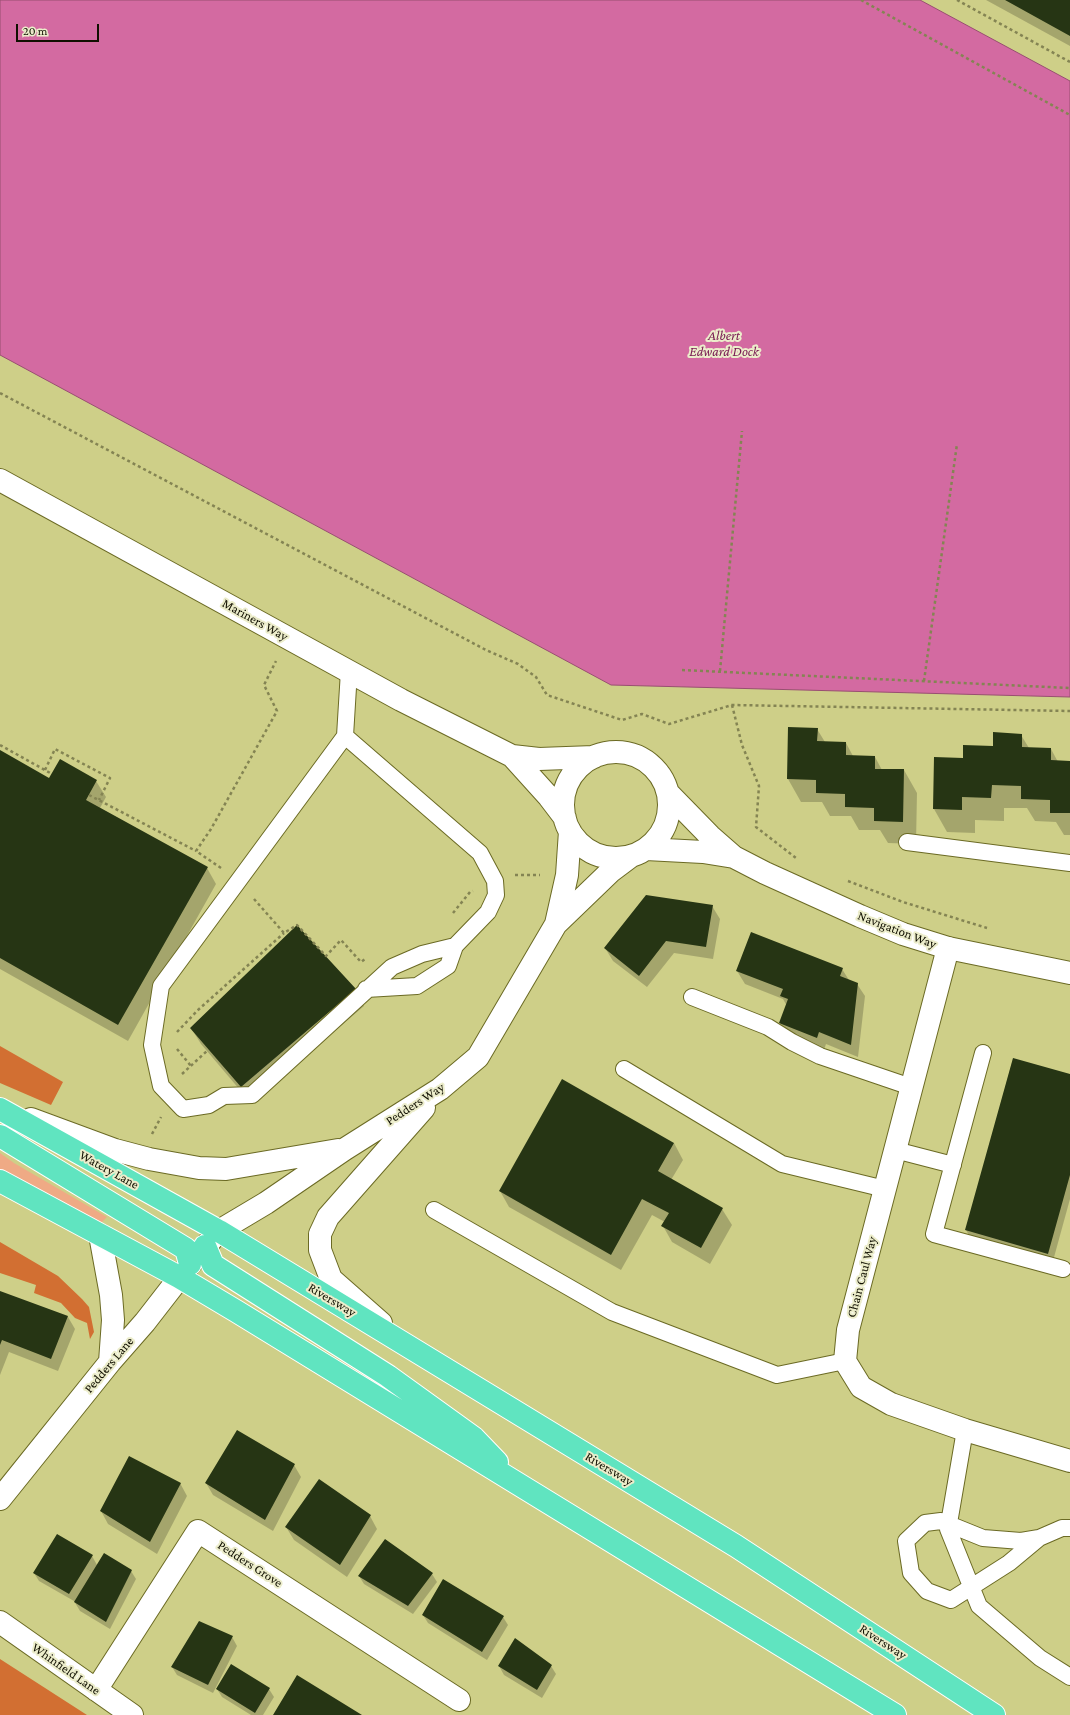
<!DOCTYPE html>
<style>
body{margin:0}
#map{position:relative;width:1070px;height:1715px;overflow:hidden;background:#cecf88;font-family:"Crimson Pro",serif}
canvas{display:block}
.scale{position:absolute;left:16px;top:24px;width:83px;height:18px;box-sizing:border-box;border:2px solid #100f00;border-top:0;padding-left:5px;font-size:12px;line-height:14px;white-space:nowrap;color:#100f00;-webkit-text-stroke:3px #ecedcb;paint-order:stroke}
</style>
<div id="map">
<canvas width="1070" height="1715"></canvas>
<div class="scale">20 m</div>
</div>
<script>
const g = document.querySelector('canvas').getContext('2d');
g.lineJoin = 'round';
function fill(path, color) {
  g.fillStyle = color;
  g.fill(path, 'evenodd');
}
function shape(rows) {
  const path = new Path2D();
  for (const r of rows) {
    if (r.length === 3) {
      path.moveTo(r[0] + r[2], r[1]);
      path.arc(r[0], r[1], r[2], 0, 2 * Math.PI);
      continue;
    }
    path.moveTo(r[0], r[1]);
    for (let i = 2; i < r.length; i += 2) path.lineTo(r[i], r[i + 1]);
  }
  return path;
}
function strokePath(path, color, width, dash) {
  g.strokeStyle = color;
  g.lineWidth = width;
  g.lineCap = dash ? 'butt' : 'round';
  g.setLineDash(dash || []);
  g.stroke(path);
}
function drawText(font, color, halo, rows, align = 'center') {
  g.font = font + ' "Crimson Pro",serif';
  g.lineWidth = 4;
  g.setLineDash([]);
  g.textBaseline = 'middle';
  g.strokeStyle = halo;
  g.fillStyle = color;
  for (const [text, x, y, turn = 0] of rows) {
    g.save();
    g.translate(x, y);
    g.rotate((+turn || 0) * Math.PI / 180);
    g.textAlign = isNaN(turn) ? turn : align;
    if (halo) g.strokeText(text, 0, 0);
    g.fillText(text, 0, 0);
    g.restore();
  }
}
fill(shape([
 [0,1153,14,1163,107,1217,100,1224,0,1170]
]), '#efaa85');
fill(shape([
 [0,1046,63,1082,51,1105,0,1083],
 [0,1242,58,1276,82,1299,89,1307,94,1332,90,1339,87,1323,75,1318,61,1303,34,1293,36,1285,0,1273],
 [0,1659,87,1715,0,1715]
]), '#d26f32');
const water = shape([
 [0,0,920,0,1070,81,1070,697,611,685,0,355,0,0]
]);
fill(water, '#d36aa1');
strokePath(water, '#984f71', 1);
fill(shape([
 [986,0,1070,0,1070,46],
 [817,729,825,742,846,743,853,756,875,757,882,770,904,770,917,793,916,844,888,843,880,830,859,830,851,816,830,816,822,802,801,802,788,779],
 [1021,735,1029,748,1051,749,1058,762,1070,762,1070,835,1064,835,1056,822,1035,821,1027,808,1004,808,1004,821,975,820,975,833,947,832,934,809,935,758,964,759],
 [0,751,50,780,96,781,106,797,100,808,207,868,216,884,128,1041,0,969],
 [712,906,720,919,713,959,674,953,647,987,613,961,605,948],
 [842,969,849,980,857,984,865,996,858,1057,826,1044,824,1050,787,1036,780,1023,787,1006,783,999,745,984,737,971],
 [355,990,364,1006,251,1103,201,1044,191,1028],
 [1013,1059,1070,1075,1070,1199,1053,1261,971,1239,966,1230],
 [674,1143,683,1160,671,1180,722,1209,732,1225,710,1264,672,1242,663,1226,665,1222,652,1215,621,1270,509,1207,500,1191],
 [0,1292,68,1317,75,1329,58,1371,9,1352,0,1375],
 [294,1465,301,1477,273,1531,213,1495,206,1483],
 [180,1483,187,1496,157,1554,108,1524,101,1511],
 [370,1516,377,1529,347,1577,294,1540,286,1527],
 [92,1556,97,1565,131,1571,136,1579,110,1629,80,1611,74,1601,39,1581,34,1573],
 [432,1574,437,1582,413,1614,364,1584,359,1576],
 [423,1615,503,1617,508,1625,487,1660,428,1623],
 [232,1637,237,1646,213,1693,177,1675,172,1667],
 [499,1666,551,1666,556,1674,542,1698,504,1675],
 [217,1689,269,1689,274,1697,263,1715,251,1715,222,1697]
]), '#0003');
fill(shape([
 [1005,0,1070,0,1070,36],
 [788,727,818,728,817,741,846,742,846,755,875,756,875,769,904,769,903,822,874,821,874,808,845,807,845,794,816,793,816,780,787,779],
 [993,732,1022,734,1022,747,1051,748,1051,760,1070,761,1070,813,1050,813,1050,800,1021,799,1021,786,992,785,991,798,962,797,962,810,933,809,934,757,963,758,963,745,993,746],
 [0,750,49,778,60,759,97,780,86,800,208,867,118,1025,0,958],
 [646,895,713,905,706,947,666,941,639,976,604,948],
 [297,925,356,989,241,1087,190,1028],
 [751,932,843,968,840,976,858,983,851,1045,819,1032,817,1038,779,1023,788,999,780,996,783,989,736,971],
 [1013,1058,1070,1074,1070,1175,1048,1254,965,1230],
 [562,1079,674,1143,658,1171,723,1208,701,1248,661,1226,669,1213,642,1199,611,1255,499,1191],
 [0,1291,68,1316,51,1359,2,1340,0,1345],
 [237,1430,295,1464,265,1520,205,1483],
 [129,1456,181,1483,150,1542,100,1511],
 [319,1479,371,1515,340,1565,285,1527],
 [57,1534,93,1555,69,1594,33,1573],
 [385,1539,433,1573,408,1606,358,1576],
 [104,1553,132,1570,106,1622,74,1602],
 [443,1579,504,1616,482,1652,422,1615],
 [199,1621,233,1636,208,1685,171,1667],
 [515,1638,552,1665,537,1690,498,1666],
 [231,1664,270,1688,255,1713,216,1689],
 [297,1675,362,1715,273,1715]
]), '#263514');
const service = shape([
 [345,736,161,986,152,1045,161,1086,183,1109,209,1105,224,1096,252,1095,392,967,422,954,455,946,488,912,496,895,495,881,480,853,345,736,349,671],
 [907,842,1070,863],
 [366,989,417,986,448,966,455,946],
 [692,997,768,1027,792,1042,820,1056,911,1087],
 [983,1053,934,1234,1063,1269],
 [624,1069,782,1164,885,1189],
 [895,1150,953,1165],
 [434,1210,612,1312,777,1375,845,1361],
 [965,1430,948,1529,979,1606,1040,1658,1070,1677],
 [941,1521,983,1538,1021,1541,1039,1538,1009,1563,951,1600,927,1591,911,1573,906,1541,925,1523,941,1521],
 [1039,1538,1062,1528,1070,1528]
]);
const minor = shape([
 [948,948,848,1330,845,1361,861,1387,891,1404,965,1430,1070,1461],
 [0,1622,132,1715],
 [96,1690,198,1531,459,1700]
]);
const tertiary = shape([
 [0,480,401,700,512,756,549,797,565,818],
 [616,805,53],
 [512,756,539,759,594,757],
 [668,793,710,836,734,857,765,873,860,916,903,934,948,948,1070,973],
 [646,849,703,852,734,857],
 [556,924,567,875,570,831],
 [31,1119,115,1150,149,1159,199,1168,226,1169,338,1150],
 [100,1235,111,1295,113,1320,110,1362],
 [381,1323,331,1279,320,1250,320,1234,328,1217,424,1108],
 [0,1499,110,1362,145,1322,190,1264,219,1231,266,1203,345,1149,440,1089,478,1057,556,924,610,872,630,857]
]);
const trunk = shape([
 [0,1109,219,1231,736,1546,994,1715],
 [0,1136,186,1249,190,1264],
 [0,1181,179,1277,236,1311,895,1715],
 [205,1246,213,1265,388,1376,474,1438,497,1462]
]);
strokePath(service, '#6b6a24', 18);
strokePath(minor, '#6b6a24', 24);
strokePath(tertiary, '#6b6a24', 24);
strokePath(trunk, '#fff', 24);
strokePath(shape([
 [861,0,1070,115],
 [957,0,1070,62],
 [0,393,486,650,518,664,536,677,547,695,622,720,642,714,669,724,732,705,1070,711],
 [682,670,1070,688],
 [720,671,742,431],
 [924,681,957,444],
 [732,705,742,745,759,786,756,827,796,858],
 [0,745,52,774],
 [45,770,55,749,110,778,99,800],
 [89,795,196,851],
 [221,868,196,851,211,829,277,711,264,685,276,661],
 [515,875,540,875],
 [848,881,903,902,987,928],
 [254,899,284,933,297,925,326,956,341,940,361,962,365,959],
 [453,913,470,892,473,891],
 [177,1032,198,1010,284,933],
 [177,1049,191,1066],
 [182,1074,208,1050],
 [152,1134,161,1117]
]), '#848453', 2.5, [3, 3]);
strokePath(service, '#fff', 16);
strokePath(minor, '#fff', 22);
strokePath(tertiary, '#fff', 22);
strokePath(trunk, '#60e4c0', 22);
drawText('13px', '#100f00', '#ecedcb', [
 ["Mariners Way",255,620,29],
 ["Navigation Way",897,930,21],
 ["Pedders Way",415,1104,-33],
 ["Watery Lane",109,1170,29],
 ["Chain Caul Way",862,1277,-75],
 ["Riversway",332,1300,31],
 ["Pedders Lane",109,1365,-50],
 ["Riversway",609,1469,31],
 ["Pedders Grove",250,1564,33],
 ["Riversway",883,1642,33],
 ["Whinfield Lane",66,1669,35]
]);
drawText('italic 14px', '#771851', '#ecedcb', [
 ["Albert",724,336],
 ["Edward Dock",724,352]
]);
</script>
